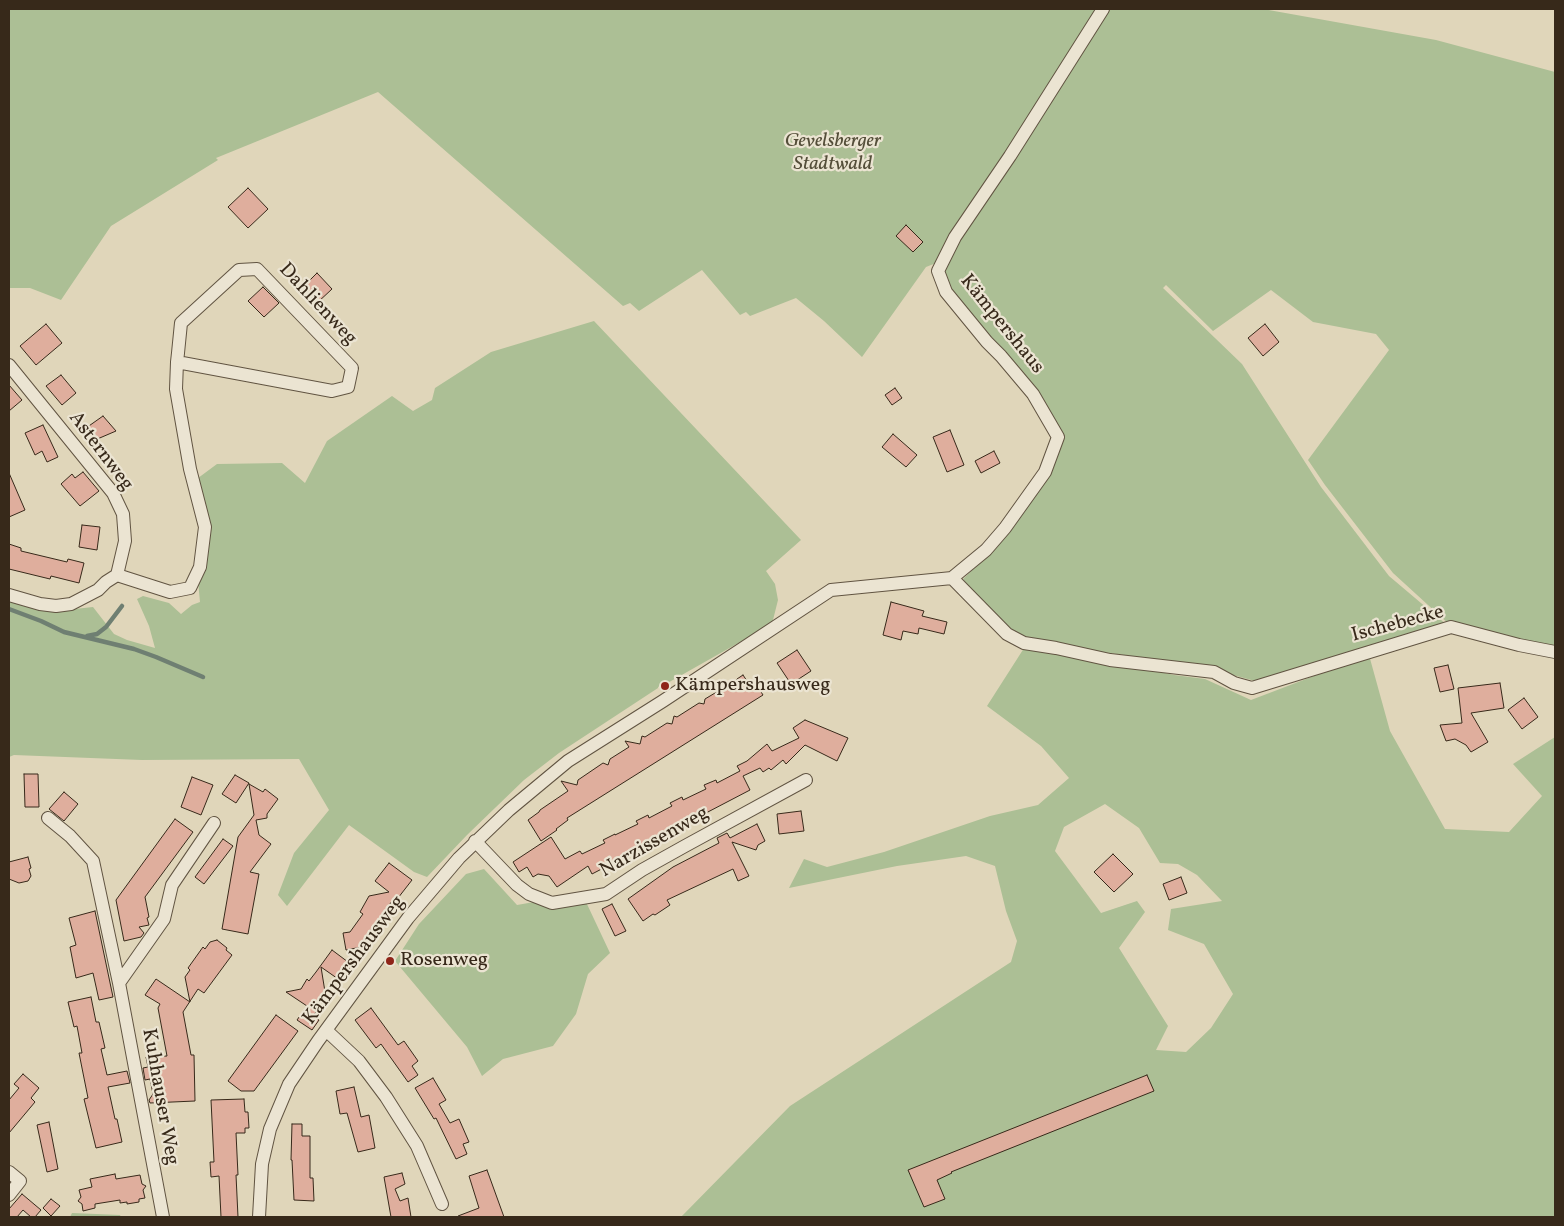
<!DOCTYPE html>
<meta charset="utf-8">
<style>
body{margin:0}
#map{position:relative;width:1564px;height:1226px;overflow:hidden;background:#e0d6ba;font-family:Vollkorn,serif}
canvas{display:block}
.frame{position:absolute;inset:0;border:10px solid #37291a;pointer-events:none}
</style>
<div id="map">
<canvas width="1564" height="1226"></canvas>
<div class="frame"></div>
</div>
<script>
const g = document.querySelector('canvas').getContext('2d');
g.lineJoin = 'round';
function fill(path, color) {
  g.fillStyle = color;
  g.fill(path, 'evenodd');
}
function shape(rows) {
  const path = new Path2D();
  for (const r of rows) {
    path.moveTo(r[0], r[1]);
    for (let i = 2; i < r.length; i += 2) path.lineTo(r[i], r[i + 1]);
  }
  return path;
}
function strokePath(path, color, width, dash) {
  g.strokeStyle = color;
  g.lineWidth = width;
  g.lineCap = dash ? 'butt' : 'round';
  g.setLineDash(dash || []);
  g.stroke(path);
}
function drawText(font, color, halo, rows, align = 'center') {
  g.font = font + ' Vollkorn,serif';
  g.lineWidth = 4.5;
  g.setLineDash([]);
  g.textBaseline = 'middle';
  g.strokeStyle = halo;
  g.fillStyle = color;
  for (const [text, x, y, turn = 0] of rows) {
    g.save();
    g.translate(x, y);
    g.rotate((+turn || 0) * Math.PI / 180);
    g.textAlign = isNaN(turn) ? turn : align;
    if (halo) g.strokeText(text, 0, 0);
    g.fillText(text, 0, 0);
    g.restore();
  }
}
fill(shape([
 [9,9,1263,9,1436,40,1555,72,1555,650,1451,626,1393,573,1325,485,1308,460,1389,350,1376,334,1313,322,1271,290,1213,331,1166,285,1163,288,1242,364,1321,487,1389,576,1447,625,1255,681,1196,665,1088,650,1026,640,1008,630,975,596,963,579,991,552,1063,435,949,291,936,263,926,267,862,357,824,321,796,298,750,316,746,312,740,315,702,270,639,311,630,303,623,306,378,92,216,158,218,160,111,226,61,300,30,288,9,288],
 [594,321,801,540,766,571,775,584,778,600,772,624,664,685,663,684,658,687,658,688,559,753,524,780,467,835,427,877,414,872,349,825,287,906,278,895,294,853,329,810,299,759,142,760,14,755,9,757,9,600,56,611,93,607,114,634,127,640,155,648,149,626,137,599,143,596,169,603,181,614,192,605,200,602,198,581,203,539,190,484,217,464,282,463,305,483,327,441,392,396,413,411,432,400,435,388,491,352],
 [1026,645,1073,653,1174,675,1205,679,1251,700,1369,655,1390,731,1445,829,1509,832,1542,796,1513,764,1555,737,1555,1217,681,1217,790,1106,1011,962,1017,941,1006,911,995,866,966,856,897,866,789,888,804,859,827,867,884,852,990,816,1038,805,1069,778,1041,746,987,706],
 [1105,804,1139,828,1160,863,1178,864,1197,875,1222,901,1171,909,1168,930,1204,944,1233,994,1211,1028,1186,1052,1156,1050,1168,1026,1119,948,1145,912,1137,901,1101,913,1055,851,1064,827],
 [484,869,517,905,534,902,586,902,610,953,588,974,576,1014,553,1046,503,1059,482,1076,467,1047,395,961,419,924,466,874],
 [72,1213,120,1215,121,1217,70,1217]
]), '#acbf95');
strokePath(shape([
 [9,609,41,621,64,632,134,649,156,657,203,677],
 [87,636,97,634,106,627,122,606]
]), '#6f7f72', 4.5);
const building = shape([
 [248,188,268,209,248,228,228,207,248,188],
 [906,225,923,242,913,252,896,236,906,225],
 [317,273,332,289,317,303,302,288,317,273],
 [263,287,279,303,264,317,248,301,263,287],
 [46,324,62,343,36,365,20,346,46,324],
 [1265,324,1279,342,1263,356,1248,338,1265,324],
 [61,375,76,393,62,405,46,386,61,375],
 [9,385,22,400,9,411,9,385],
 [895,388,902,398,892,405,885,395,895,388],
 [103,416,116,431,95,440,86,428,103,416],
 [43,425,58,457,47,462,42,451,35,455,25,433,43,425],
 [950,430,964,465,947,472,933,437,950,430],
 [893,434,917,455,906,467,882,447,893,434],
 [994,451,1000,463,981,473,975,461,994,451],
 [83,472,99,491,80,506,61,484,72,474,75,478,83,472],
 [9,473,25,510,9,517,9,473],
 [82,525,100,527,97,550,79,547,82,525],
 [9,544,21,548,21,551,67,562,68,559,84,563,79,583,51,576,50,579,9,569,9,544],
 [891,602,924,611,922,616,947,622,944,634,919,628,918,634,903,631,901,640,883,635,891,602],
 [797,650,811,671,791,684,777,663,797,650],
 [1448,665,1454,689,1440,692,1434,668,1448,665],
 [743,675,751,687,756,684,763,695,567,818,568,820,556,829,557,830,541,841,528,820,539,812,540,810,568,791,561,781,577,785,578,780,603,763,608,765,610,759,629,747,625,741,640,744,642,736,645,737,667,723,672,724,674,716,677,717,699,703,704,704,705,699,725,687,721,681,736,684,737,679,743,675],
 [1500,683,1504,708,1471,713,1488,742,1471,752,1466,745,1455,739,1446,741,1440,725,1462,723,1458,688,1500,683],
 [1524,698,1538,717,1522,729,1508,710,1524,698],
 [805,720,848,738,837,761,805,745,786,764,783,760,771,770,769,768,763,772,760,768,743,776,750,790,614,861,615,862,592,874,588,866,557,887,549,876,538,874,533,877,527,867,519,872,513,862,551,837,565,859,580,851,582,854,605,843,603,840,615,834,615,835,638,824,636,821,648,815,649,818,672,806,670,803,682,797,683,800,706,789,704,785,716,780,717,783,740,771,737,766,747,761,767,744,772,751,799,738,793,728,805,720],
 [24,774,38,774,39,807,25,807,24,774],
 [235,775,249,783,236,803,222,794,235,775],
 [192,777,213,785,201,815,181,807,192,777],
 [249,784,263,792,265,789,278,799,267,814,267,818,256,820,259,835,271,844,250,872,259,874,248,934,222,929,238,837,254,815,249,784],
 [64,792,78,804,64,821,49,809,64,792],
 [801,811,804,831,779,834,777,814,801,811],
 [175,819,193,832,145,897,149,917,147,918,149,925,139,927,144,933,141,937,124,941,116,900,175,819],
 [757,824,765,841,758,845,756,850,732,842,749,876,738,881,733,869,667,900,670,905,655,915,653,914,643,921,628,899,673,867,719,843,717,838,727,833,730,838,757,824],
 [223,839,233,846,204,884,195,877,223,839],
 [1113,854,1133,874,1114,892,1094,872,1113,854],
 [28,857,31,868,29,869,31,876,28,881,19,883,9,879,9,862,28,857],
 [389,863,412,880,398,898,395,897,368,934,373,938,367,946,346,950,343,933,350,932,363,914,360,912,369,896,389,892,375,881,389,863],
 [1181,877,1187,893,1169,900,1163,884,1181,877],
 [612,904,626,931,615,936,602,909,612,904],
 [95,911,113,997,99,1000,93,973,76,978,70,947,76,945,69,918,95,911],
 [217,940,227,948,226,950,232,955,204,993,198,989,183,1012,191,1055,194,1055,195,1101,150,1103,149,1100,153,1094,150,1079,145,1080,143,1068,148,1067,146,1057,167,1056,158,1008,160,1004,145,995,156,979,190,1002,185,977,190,970,188,968,203,947,205,949,210,942,217,940],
 [332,950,352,965,341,981,321,967,326,998,313,1016,319,1020,312,1030,297,1020,307,1006,286,992,301,989,307,979,309,981,316,972,332,950],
 [91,997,96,1022,99,1022,105,1048,101,1049,107,1075,127,1071,130,1083,108,1087,115,1119,117,1119,122,1142,96,1148,84,1099,88,1098,79,1053,82,1053,77,1026,74,1027,68,1002,91,997],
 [371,1008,398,1045,404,1041,418,1061,412,1066,418,1075,408,1082,381,1044,376,1048,355,1020,371,1008],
 [276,1015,298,1031,254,1091,241,1091,228,1081,276,1015],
 [23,1074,39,1088,31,1098,35,1102,9,1133,9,1100,19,1088,14,1084,23,1074],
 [1147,1075,1154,1091,951,1172,952,1173,937,1180,945,1199,924,1207,908,1170,1147,1075],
 [433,1078,446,1100,439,1104,450,1123,459,1119,469,1142,463,1144,467,1154,456,1159,436,1118,434,1119,415,1088,433,1078],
 [354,1087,361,1117,369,1115,375,1148,358,1152,347,1113,340,1114,336,1091,354,1087],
 [244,1099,245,1112,248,1112,249,1128,245,1128,245,1133,236,1133,238,1175,236,1175,238,1217,221,1217,219,1176,211,1177,210,1162,214,1162,211,1100,244,1099],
 [49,1122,58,1169,47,1172,37,1125,49,1122],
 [292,1124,302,1124,302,1136,310,1136,310,1178,313,1178,314,1201,294,1200,292,1160,291,1160,292,1124],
 [487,1170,504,1217,458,1217,458,1216,479,1208,469,1176,487,1170],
 [402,1173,405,1184,395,1189,400,1201,408,1198,411,1217,391,1217,384,1177,402,1173],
 [115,1174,116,1179,140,1175,142,1184,146,1186,143,1190,145,1198,139,1199,139,1202,127,1204,127,1202,120,1203,120,1200,95,1204,95,1208,83,1211,82,1204,78,1201,81,1197,79,1190,92,1187,90,1179,115,1174],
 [22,1194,41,1210,35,1217,31,1217,23,1210,17,1217,9,1217,9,1209,22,1194],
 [51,1199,60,1206,51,1216,43,1208,51,1199]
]);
fill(building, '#dfae9d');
strokePath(building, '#37291a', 1);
const minor = shape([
 [9,365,113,493,123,514,125,541,117,575,106,582,98,590,71,604,56,606,40,604,9,595],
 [117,575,170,592,190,588,200,567,205,527,190,469,176,389,177,362,178,353,181,323,239,270,257,269,352,368,348,387,332,391,177,362],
 [952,578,986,550,1005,528,1045,472,1058,437,1033,394,1001,356,987,342,946,292,938,271,955,237,1010,156,1103,9],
 [952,578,1007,634,1024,643,1056,648,1110,660,1214,672,1234,683,1252,688,1451,627,1519,645,1555,652],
 [48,818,70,836,93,861,119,983,163,1217],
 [475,841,517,885,529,894,552,903,606,894,642,870,685,846,806,780],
 [119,983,164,919,172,885,214,823],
 [327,1031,359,1061,386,1097,417,1146,442,1204],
 [9,1172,20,1181,9,1195],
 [259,1217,262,1164,270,1129,289,1084,318,1041,408,918,459,858,509,810,568,761,663,701,831,590,952,578]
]);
strokePath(minor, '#615442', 14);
strokePath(minor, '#ebe4d2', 12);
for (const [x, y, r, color] of [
 [665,686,5,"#8f2418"],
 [390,961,5,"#8f2418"]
]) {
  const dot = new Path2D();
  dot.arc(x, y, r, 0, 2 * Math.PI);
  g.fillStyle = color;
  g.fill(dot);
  strokePath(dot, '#ebe4d2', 2);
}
drawText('italic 20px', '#544e39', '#ebe4d2', [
 ["Gevelsberger",833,142],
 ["Stadtwald",833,165]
]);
drawText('20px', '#37291a', '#ebe4d2', [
 ["Dahlienweg",317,305,47],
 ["Kämpershaus",1001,325,51],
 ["Asternweg",100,452,53],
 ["Ischebecke",1398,625,-15],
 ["Narzissenweg",655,843,-30],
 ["Kämpershausweg",355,961,-53],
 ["Kuhhauser Weg",159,1097,80]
]);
drawText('20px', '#37291a', '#ebe4d2', [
 ["Kämpershausweg",675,686],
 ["Rosenweg",400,961]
], 'left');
</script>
